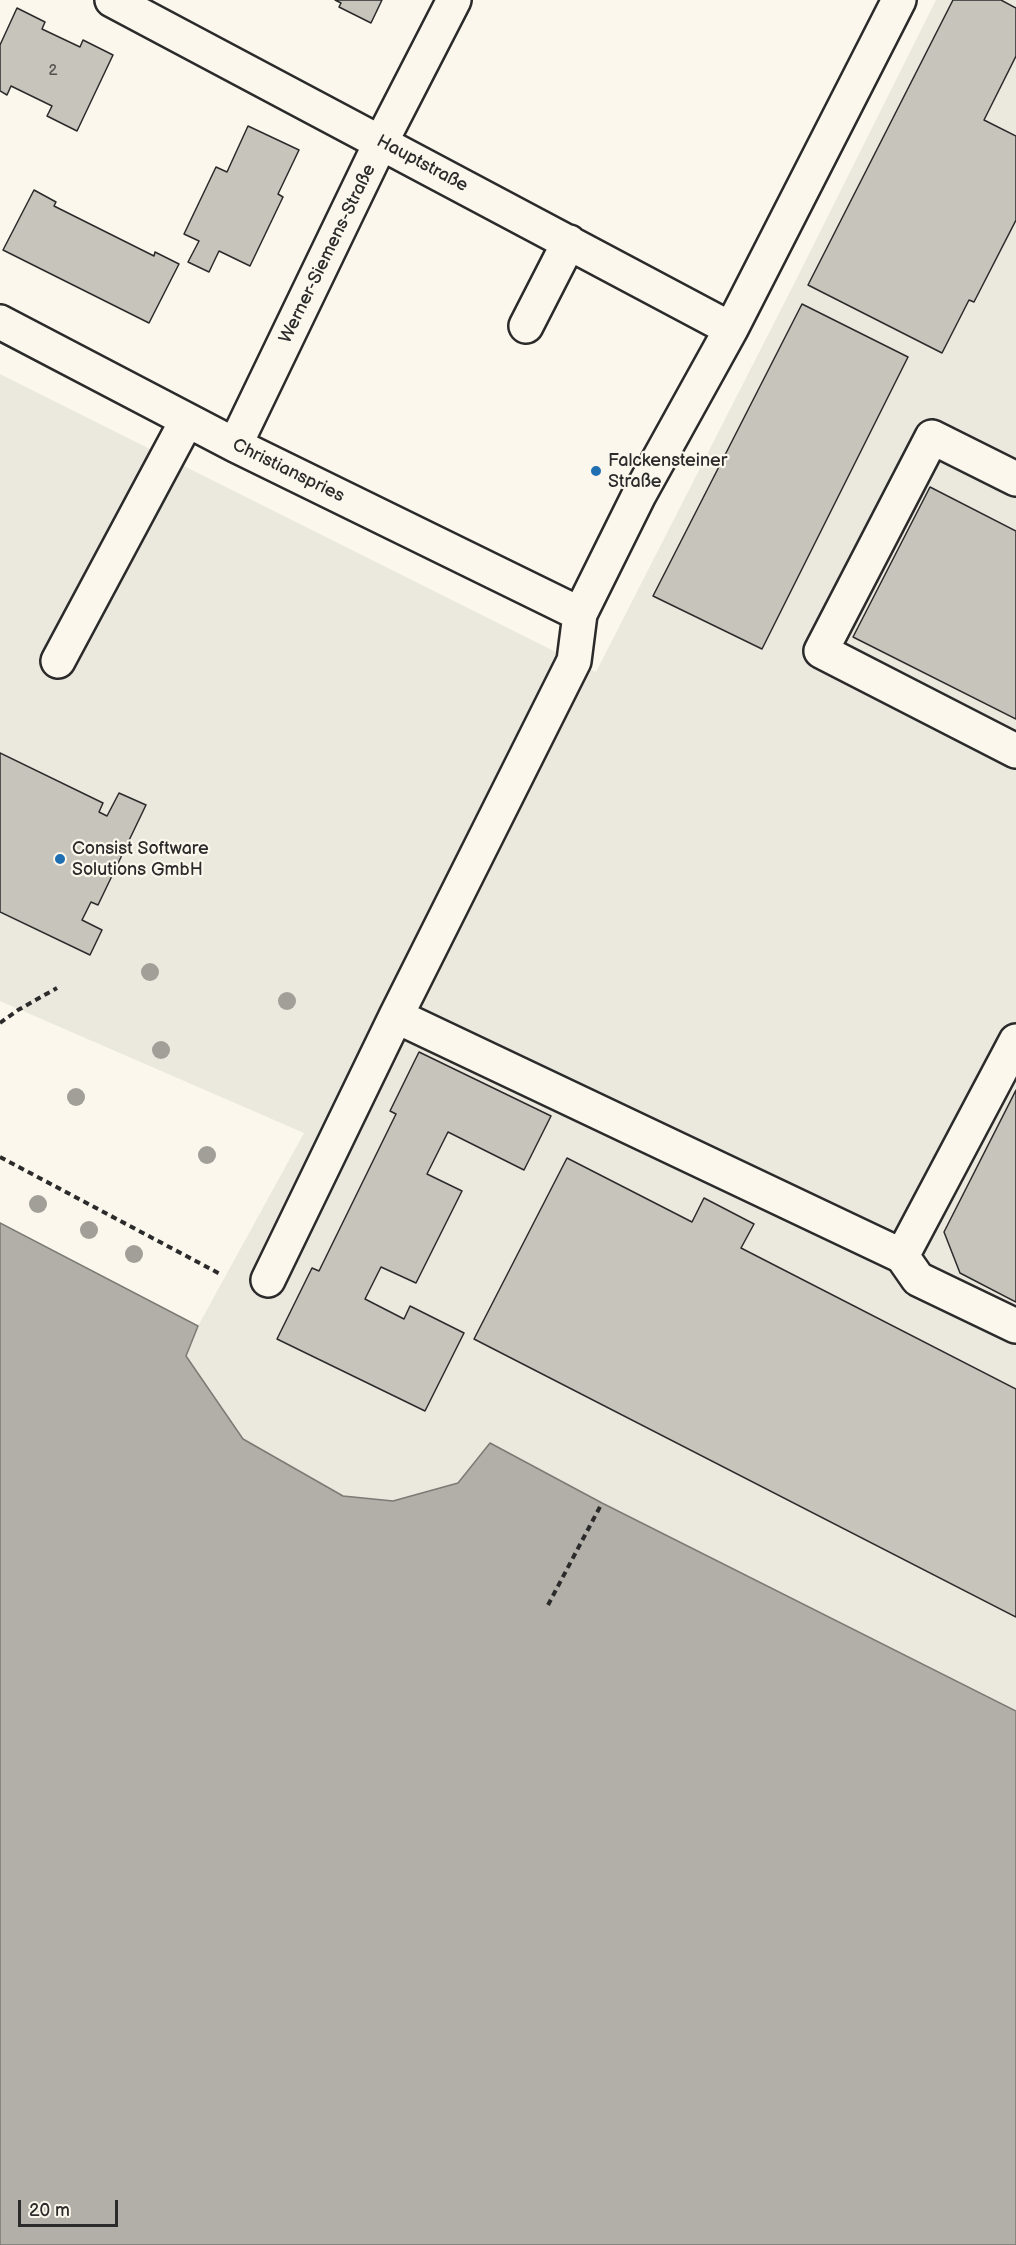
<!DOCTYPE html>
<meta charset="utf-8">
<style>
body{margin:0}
#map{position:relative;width:1016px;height:2245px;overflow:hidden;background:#fbf7ec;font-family:"Balsamiq Sans",sans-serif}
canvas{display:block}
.scale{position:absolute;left:18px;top:2200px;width:100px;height:27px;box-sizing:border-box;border:3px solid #2b2b2b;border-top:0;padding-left:8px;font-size:18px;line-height:21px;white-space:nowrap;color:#2b2b2b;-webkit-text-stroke:4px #fbf7ec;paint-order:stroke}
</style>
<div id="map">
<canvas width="1016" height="2245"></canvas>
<div class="scale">20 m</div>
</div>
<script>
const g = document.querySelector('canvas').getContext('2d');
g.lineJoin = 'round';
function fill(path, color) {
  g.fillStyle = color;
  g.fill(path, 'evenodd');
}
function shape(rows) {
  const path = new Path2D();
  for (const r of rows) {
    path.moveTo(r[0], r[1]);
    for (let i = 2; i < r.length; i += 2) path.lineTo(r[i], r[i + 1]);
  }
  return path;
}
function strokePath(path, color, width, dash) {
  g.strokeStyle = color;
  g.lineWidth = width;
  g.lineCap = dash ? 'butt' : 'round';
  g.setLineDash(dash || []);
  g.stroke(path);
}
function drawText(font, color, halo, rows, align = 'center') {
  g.font = font + ' "Balsamiq Sans",sans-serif';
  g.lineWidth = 4.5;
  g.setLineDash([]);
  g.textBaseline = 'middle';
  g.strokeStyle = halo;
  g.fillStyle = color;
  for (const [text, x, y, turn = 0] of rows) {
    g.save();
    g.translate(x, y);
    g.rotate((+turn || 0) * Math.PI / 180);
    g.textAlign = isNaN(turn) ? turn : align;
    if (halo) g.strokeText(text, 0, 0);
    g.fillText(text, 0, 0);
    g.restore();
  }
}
fill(shape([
 [936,0,1016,0,1016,1711,602,1503,490,1443,458,1483,393,1501,343,1497,243,1439,186,1356,198,1326,304,1133,0,1001,0,374,596,672,795,282]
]), '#ebe8de');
const water = shape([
 [0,1223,198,1326,186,1356,243,1439,343,1496,393,1501,458,1483,490,1443,602,1503,1016,1711,1016,2245,0,2245,0,1223]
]);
fill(water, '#b1afa7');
strokePath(water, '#7b7a75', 1.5);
const building = shape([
 [335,0,382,0,371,23,339,7,341,3,335,0],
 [953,0,1001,0,1016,8,1016,56,984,120,1016,136,1016,220,974,302,969,300,942,353,808,285,953,0],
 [17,8,45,22,42,29,80,47,83,40,113,55,77,131,47,116,52,106,11,86,7,95,0,91,0,45,17,8],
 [248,126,299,150,278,194,283,197,250,266,219,251,209,272,188,262,199,241,184,234,216,167,227,172,248,126],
 [34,190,56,202,54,206,154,256,155,252,179,264,149,323,3,250,34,190],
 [802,304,908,357,762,649,653,596,802,304],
 [930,487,1016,531,1016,719,853,637,930,487],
 [0,753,103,803,99,812,107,816,119,793,146,805,98,905,91,902,82,920,102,930,90,955,0,912,0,753],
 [419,1052,551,1116,524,1170,448,1132,427,1174,462,1191,416,1283,381,1267,365,1299,404,1319,410,1306,464,1333,425,1411,277,1339,312,1268,319,1271,396,1114,390,1111,419,1052],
 [1016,1090,1016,1302,960,1273,944,1232,1016,1090],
 [567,1158,692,1222,704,1198,754,1224,741,1248,1016,1389,1016,1617,474,1339,567,1158]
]);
fill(building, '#c7c4bc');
strokePath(building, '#2b2b2b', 1.5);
const minor = shape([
 [112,0,731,329],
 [0,322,235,445,580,614],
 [526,326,569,242],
 [235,445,381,142,454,0],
 [1016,479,932,437,821,651,1016,751],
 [58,661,187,420],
 [396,1016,902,1256,918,1279,1016,1326],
 [902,1256,1016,1041],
 [268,1280,396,1016,574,661,580,614,639,495,731,329,899,0]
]);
strokePath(minor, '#2b2b2b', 38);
strokePath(shape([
 [0,1023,18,1010,57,988],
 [0,1157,222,1275],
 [548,1605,602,1503]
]), '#2b2b2b', 4, [6, 4.5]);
strokePath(minor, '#fbf7ec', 33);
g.fillStyle = '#a19f98';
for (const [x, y] of [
 [150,972],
 [287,1001],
 [161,1050],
 [76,1097],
 [207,1155],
 [38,1204],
 [89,1230],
 [134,1254]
]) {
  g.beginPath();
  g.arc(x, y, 9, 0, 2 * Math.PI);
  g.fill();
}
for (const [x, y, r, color] of [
 [596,471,6,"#1f6fb2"],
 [60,859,6,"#1f6fb2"]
]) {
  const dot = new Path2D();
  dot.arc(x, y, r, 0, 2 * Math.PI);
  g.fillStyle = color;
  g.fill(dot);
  strokePath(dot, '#fbf7ec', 2);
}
drawText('15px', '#52514f', null, [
 ["2",53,71]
]);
drawText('18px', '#2b2b2b', '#fbf7ec', [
 ["Hauptstraße",422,164,28],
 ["Werner-Siemens-Straße",328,254,-64],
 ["Christianspries",288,471,26]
]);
drawText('18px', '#2b2b2b', '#fbf7ec', [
 ["Falckensteiner",608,461],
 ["Straße",608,482],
 ["Consist Software",72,849],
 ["Solutions GmbH",72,870]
], 'left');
</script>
